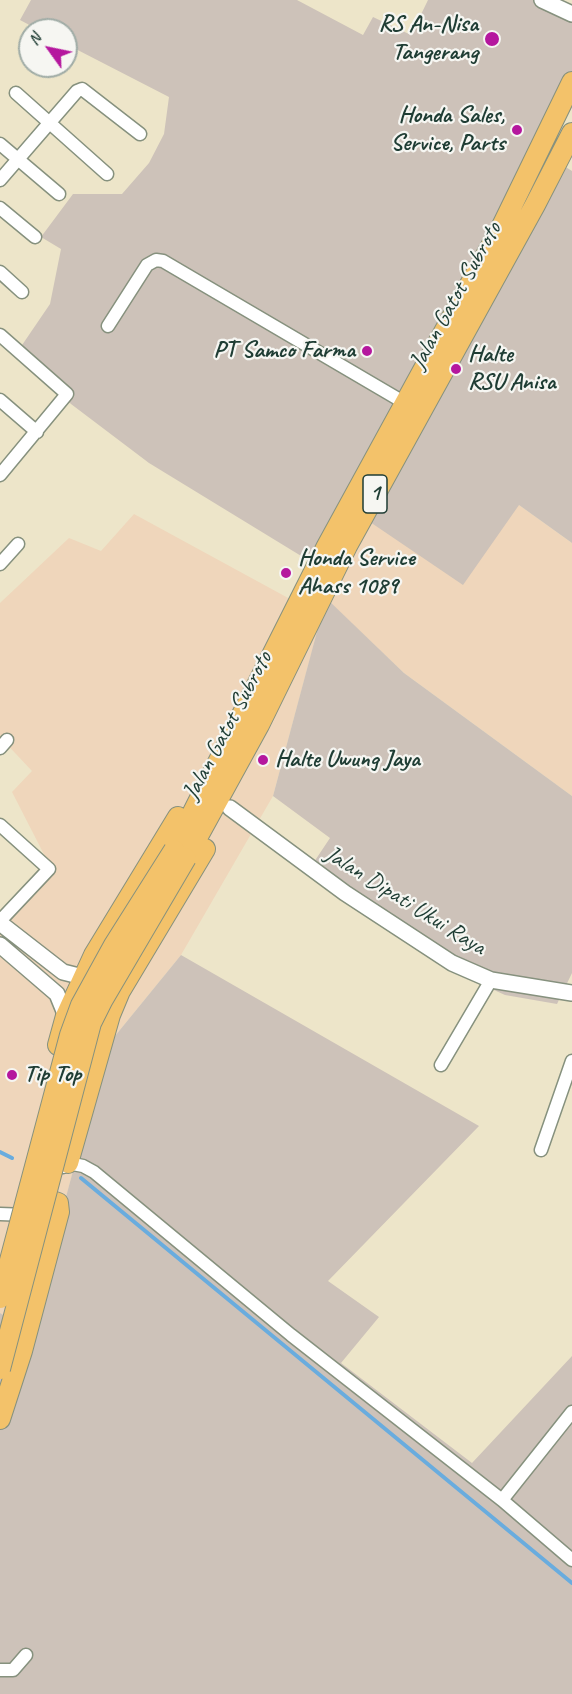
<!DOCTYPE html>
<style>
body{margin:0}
#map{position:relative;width:572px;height:1694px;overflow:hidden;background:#ede5c9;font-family:Caveat,sans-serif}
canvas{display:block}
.north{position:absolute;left:18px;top:18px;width:60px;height:60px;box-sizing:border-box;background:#f6f6f2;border:2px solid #a0aca6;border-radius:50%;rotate:303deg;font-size:16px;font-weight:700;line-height:24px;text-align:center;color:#1f3d34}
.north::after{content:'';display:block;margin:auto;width:21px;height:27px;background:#b5179e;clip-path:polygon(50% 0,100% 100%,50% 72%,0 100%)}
</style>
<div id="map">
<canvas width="572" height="1694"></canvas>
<div class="north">N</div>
</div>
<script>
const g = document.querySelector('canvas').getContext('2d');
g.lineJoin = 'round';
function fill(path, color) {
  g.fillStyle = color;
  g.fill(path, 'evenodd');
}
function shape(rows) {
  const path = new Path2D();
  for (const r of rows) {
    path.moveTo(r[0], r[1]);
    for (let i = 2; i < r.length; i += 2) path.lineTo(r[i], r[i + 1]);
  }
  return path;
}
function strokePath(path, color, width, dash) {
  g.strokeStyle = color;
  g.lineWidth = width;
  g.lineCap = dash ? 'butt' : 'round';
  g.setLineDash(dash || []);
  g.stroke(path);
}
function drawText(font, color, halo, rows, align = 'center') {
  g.font = font + ' Caveat,sans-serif';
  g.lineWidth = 4.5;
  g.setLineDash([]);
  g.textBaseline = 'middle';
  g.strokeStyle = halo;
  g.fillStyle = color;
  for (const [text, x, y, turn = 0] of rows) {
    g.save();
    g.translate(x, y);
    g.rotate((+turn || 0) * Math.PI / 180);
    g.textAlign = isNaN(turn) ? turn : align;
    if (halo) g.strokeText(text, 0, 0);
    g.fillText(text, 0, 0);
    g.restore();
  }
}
fill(shape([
 [342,502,519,505,572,543,572,796,404,673,326,599,273,796,181,955,106,1047,30,1333,0,1313,0,926,52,870,12,792,32,771,0,737,0,603,69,538,101,551,134,514,290,599]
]), '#efd6bb');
fill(shape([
 [31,0,297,0,363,35,373,17,411,35,428,0,534,0,572,18,572,74,537,149,572,171,572,543,519,505,463,585,342,503,311,562,149,463,71,404,18,351,50,304,61,249,41,237,73,194,122,194,149,163,164,134,169,97,66,44,66,30,39,30,20,20],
 [326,598,404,673,572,796,572,973,557,1004,505,995,454,972,308,871,330,838,273,796],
 [181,955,479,1126,328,1281,379,1317,341,1363,472,1463,572,1356,572,1694,0,1694,0,1313,30,1332,106,1047]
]), '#cdc2b9');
strokePath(shape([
 [0,1152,12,1158],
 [81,1178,572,1583]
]), '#69acde', 4);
const minor = shape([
 [16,93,107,174],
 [0,144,59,194],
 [0,180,77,91,82,89,140,134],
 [0,208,35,237],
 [0,272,22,292],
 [108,326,147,265,156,260,163,261,405,403],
 [0,335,67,394,0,475],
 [0,400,37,432],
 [0,564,18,544],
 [0,748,7,740],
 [0,825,49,869,0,921],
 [441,1065,491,980],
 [541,1150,572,1061],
 [63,1167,68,1163,83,1166,94,1172,291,1335,502,1500,572,1560],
 [0,1214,27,1215],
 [502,1500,572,1412],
 [0,1670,13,1670,26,1655]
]);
const tertiary = shape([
 [542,0,572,14],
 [230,808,345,893,452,963,491,980,572,993],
 [0,923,63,972,83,977],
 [0,945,57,994,66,1016]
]);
const trunk = shape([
 [174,850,327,546,502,226,572,82],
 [186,858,259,725,347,546,535,205,572,133],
 [58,1045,66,1016,94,955,178,817],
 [68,1163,110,1015,120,991,205,849],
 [0,1419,22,1351,59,1212,58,1203,41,1197]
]);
strokePath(minor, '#86917e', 15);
strokePath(tertiary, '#86917e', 18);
strokePath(trunk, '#86917e', 22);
strokePath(minor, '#fff', 12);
strokePath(tertiary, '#fff', 15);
strokePath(trunk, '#f3c26a', 20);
const trunkBridge = shape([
 [0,1298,70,1035,81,1005,114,945,174,850],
 [0,1369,91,1023,102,1001,186,858]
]);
strokePath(trunkBridge, '#86917e', 22, []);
strokePath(trunkBridge, '#f3c26a', 20);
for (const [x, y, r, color] of [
 [492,39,8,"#b5179e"],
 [517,130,6,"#b5179e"],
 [367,351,6,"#b5179e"],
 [456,369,6,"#b5179e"],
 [286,573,6,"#b5179e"],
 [263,760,6,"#b5179e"],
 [12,1075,6,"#b5179e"]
]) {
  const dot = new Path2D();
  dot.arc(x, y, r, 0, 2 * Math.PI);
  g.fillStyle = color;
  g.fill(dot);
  strokePath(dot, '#f6f6f2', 2);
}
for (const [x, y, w] of [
 [375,494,24]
]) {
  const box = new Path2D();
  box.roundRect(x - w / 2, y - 19, w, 38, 4.5);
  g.fillStyle = '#f6f6f2';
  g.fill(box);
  strokePath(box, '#1f3d34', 1.5);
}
drawText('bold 22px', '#1f3d34', null, [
 ["1",375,494]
]);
drawText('bold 24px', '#1f3d34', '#f6f6f2', [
 ["RS An-Nisa",478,25,"right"],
 ["Tangerang",478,53,"right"],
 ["Honda Sales,",505,116,"right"],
 ["Service, Parts",505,144,"right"],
 ["PT Samco Farma",355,351,"right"],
 ["Halte",468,355],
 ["RSU Anisa",468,383],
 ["Honda Service",298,559],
 ["Ahass 1089",298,587],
 ["Halte Uwung Jaya",275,760],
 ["Tip Top",24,1075]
], 'left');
drawText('24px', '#1f3d34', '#f6f6f2', [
 ["Jalan Gatot Subroto",456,296,-61],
 ["Jalan Gatot Subroto",228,726,-62],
 ["Jalan Dipati Ukui Raya",405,901,32]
]);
</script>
